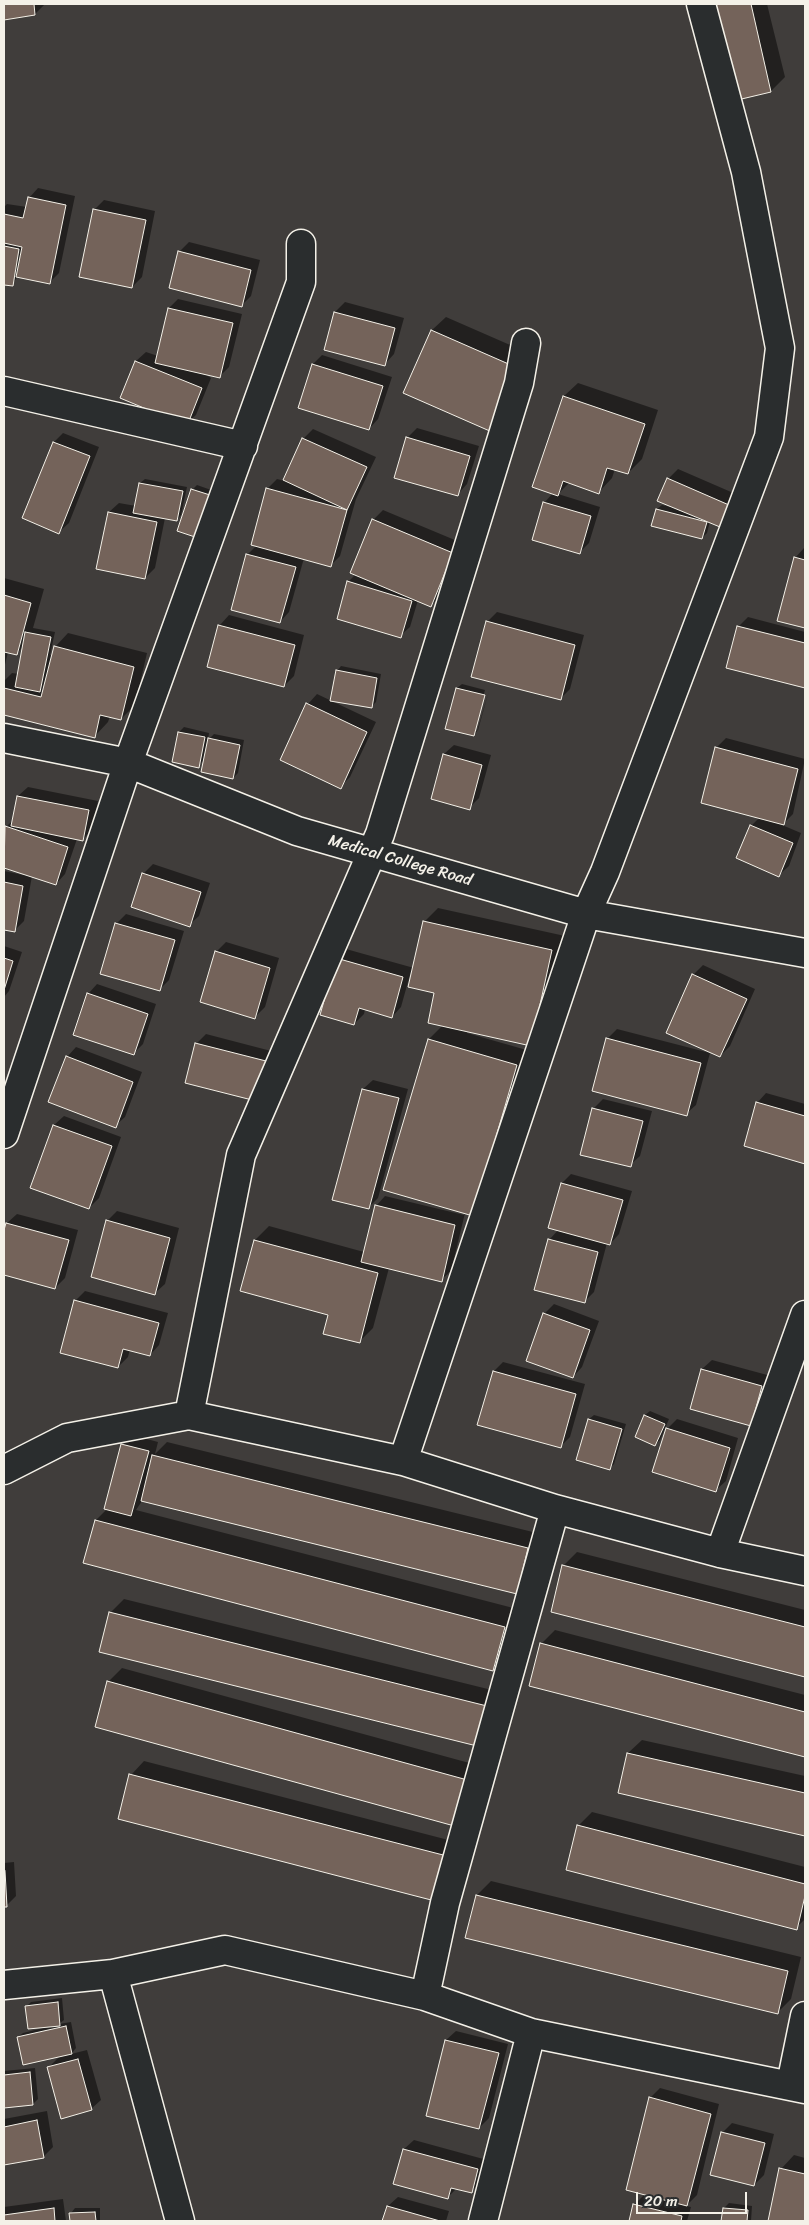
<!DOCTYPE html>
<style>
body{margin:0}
#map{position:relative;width:809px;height:2225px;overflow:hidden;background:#403d3b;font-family:Sriracha,sans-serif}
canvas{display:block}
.frame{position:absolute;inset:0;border:5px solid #f4f1e8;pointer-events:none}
.scale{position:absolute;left:636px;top:2192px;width:111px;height:22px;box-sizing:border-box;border:2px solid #f4f1e8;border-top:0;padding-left:6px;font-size:15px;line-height:18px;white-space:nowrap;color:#f4f1e8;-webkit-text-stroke:4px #2a2d2e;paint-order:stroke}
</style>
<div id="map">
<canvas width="809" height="2225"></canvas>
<div class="frame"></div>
<div class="scale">20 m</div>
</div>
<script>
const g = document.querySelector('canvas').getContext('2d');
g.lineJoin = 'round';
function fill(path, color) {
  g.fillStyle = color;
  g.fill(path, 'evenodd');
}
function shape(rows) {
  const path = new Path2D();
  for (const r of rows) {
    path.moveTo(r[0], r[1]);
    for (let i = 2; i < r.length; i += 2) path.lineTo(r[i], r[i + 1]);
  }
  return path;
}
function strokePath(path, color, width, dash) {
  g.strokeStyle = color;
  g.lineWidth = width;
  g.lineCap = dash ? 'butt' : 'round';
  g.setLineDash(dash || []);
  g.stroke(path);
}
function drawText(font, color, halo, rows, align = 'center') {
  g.font = font + ' Sriracha,sans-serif';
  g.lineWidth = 5;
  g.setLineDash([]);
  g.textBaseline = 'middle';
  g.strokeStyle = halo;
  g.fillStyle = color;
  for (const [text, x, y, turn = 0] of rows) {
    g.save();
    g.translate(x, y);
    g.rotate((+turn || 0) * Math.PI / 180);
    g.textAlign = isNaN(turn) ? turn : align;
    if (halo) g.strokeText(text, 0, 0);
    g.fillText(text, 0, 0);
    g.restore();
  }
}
fill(shape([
 [4,4,45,4,35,14,4,19],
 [708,4,767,4,785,77,771,91,730,100],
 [38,188,75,196,59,273,50,282,18,276,12,285,4,283,4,207,7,204,27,207,29,198],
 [104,200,155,211,142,277,132,287,94,210],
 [189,242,260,260,251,296,242,305,179,252],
 [178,299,242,314,229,367,219,377,201,372,211,378,196,415,186,424,121,397,136,361,146,352,158,356,169,308],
 [345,302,404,318,394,354,385,364,325,349,335,312],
 [446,317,533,355,506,417,405,392,432,330],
 [322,355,392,377,378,419,369,429,313,364],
 [578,383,658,410,642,459,628,473,615,469,612,478,599,492,570,482,558,494,600,507,589,543,580,552,544,503,553,493,564,396],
 [417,428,479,446,467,484,458,494,407,438],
 [313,429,376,457,356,499,340,556,331,565,304,558,289,612,280,622,247,555,257,545,268,488,277,479,285,481,303,439],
 [63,433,99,447,69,523,59,532,54,442],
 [678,469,738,495,729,516,719,526,710,521,707,533,702,538,653,525,657,509,662,505,671,507,668,479],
 [145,479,187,487,181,515,177,520,165,518,155,568,145,578,97,568,109,512,119,503,136,506,140,483],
 [197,485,214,491,199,531,192,490],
 [383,510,462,543,441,596,431,605,418,600,410,627,400,636,348,582,356,574,373,520],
 [804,548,805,548,805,627,778,620,795,558],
 [4,578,44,589,33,628,55,632,50,655,52,656,55,647,68,633,147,653,135,705,121,719,110,716,108,722,95,736,4,714,4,681,12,673,19,674,24,646,16,654,8,652,4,669],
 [497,612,584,635,570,689,560,699,487,622],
 [229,615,304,635,294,676,284,686,208,666,220,625],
 [748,617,805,632,805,687,728,667,738,627],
 [341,666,381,674,376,702,371,707,337,671],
 [462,684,485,690,474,731,477,731,489,691,478,730,474,735,447,728,457,688],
 [317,694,376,722,350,777,340,787,308,704],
 [184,727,209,733,208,740,214,734,244,740,238,773,233,778,205,759,198,766,173,761,179,732],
 [726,738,805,759,793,814,782,825,801,833,789,866,779,875,751,826,760,817,716,748],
 [454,745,491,755,479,798,469,808,444,754],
 [28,787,98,801,92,830,82,840,77,839,65,874,56,884,32,876,24,921,14,931,4,929,4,871,23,875,23,873,4,867,4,834,6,827,13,820,18,796],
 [153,864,210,883,199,916,189,925,143,874],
 [438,908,565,936,544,1031,467,1031,467,1033,530,1051,486,1201,465,1213,451,1271,441,1280,389,1268,373,1328,359,1342,329,1314,242,1290,255,1240,269,1226,364,1252,376,1206,385,1196,464,1215,429,1039,443,1025,436,992,411,971,401,1007,392,1017,365,1009,364,1014,354,1024,337,958,346,949,414,968,424,922],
 [126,914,184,931,169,980,159,990,116,924],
 [226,942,279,958,265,1007,255,1017,216,952],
 [4,946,22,952,9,991,4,997],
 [703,965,755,989,730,1046,720,1056,693,975],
 [97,984,156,1004,143,1044,133,1054,88,994],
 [617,1029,710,1053,696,1105,686,1114,607,1039],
 [206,1034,275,1052,256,1100,196,1044],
 [76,1047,142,1072,125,1117,115,1126,67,1057],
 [373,1080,408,1089,378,1198,368,1208,334,1199,363,1089],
 [766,1093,805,1104,805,1162,757,1103],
 [603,1099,652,1111,640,1156,630,1165,593,1109],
 [64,1116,121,1137,99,1198,89,1208,31,1187,54,1125],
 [571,1174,632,1191,619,1234,610,1244,607,1243,594,1292,584,1302,549,1240,559,1229,562,1183],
 [117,1211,179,1228,165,1284,155,1293,107,1221],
 [17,1214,78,1230,65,1278,55,1288,4,1274,4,1235,7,1223],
 [85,1291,168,1313,159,1345,150,1355,130,1349,128,1357,118,1367,75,1301],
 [554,1304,599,1321,582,1367,573,1377,544,1314],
 [712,1360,771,1376,760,1415,751,1425,691,1408,702,1369],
 [503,1362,585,1384,570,1437,560,1447,494,1371],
 [650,1411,669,1419,660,1440,655,1445,636,1436,645,1415],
 [594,1415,626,1424,614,1464,610,1468,577,1459,589,1419],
 [677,1419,738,1438,726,1481,716,1490,667,1429],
 [132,1435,158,1442,155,1454,167,1442,541,1534,530,1579,516,1593,142,1501,136,1510,521,1610,510,1653,493,1670,96,1520,107,1509,122,1445],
 [577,1552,805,1610,805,1675,552,1611,563,1566],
 [124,1599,504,1693,494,1732,110,1613],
 [555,1630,805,1695,805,1756,531,1685,541,1644],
 [122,1668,484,1767,472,1812,108,1682],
 [642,1740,805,1776,805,1835,619,1792,628,1753],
 [144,1761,460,1843,449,1886,131,1775],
 [592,1812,805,1867,805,1919,796,1928,578,1826],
 [14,1862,16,1896,7,1905,4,1905,4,1863],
 [491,1881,801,1957,791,1999,777,2013,477,1895],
 [62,1998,64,2020,59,2024,71,2022,76,2048,71,2054,87,2050,101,2100,91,2109,48,2068,60,2056,18,2037,23,2033,43,2028,26,2007,31,2002],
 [456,2031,508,2044,489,2118,479,2128,446,2040],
 [35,2068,38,2099,33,2104,4,2107,4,2071],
 [660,2088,719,2104,697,2195,686,2206,691,2207,687,2221,630,2221,634,2205,645,2194,650,2098],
 [47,2111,53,2147,43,2157,4,2164,4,2119],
 [732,2123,774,2134,764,2175,754,2185,722,2133],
 [414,2140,487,2160,481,2182,471,2192,457,2188,448,2197,404,2149],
 [794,2155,805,2158,805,2221,770,2221,781,2169],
 [398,2197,449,2211,446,2221,384,2221,388,2206],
 [63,2199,66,2221,4,2221,4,2207],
 [729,2203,752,2206,751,2221,723,2221,724,2208],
 [75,2208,100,2208,100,2221,71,2221,71,2213]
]), '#0007');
const building = shape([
 [4,4,34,4,35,15,4,20,4,4],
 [706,4,751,4,771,92,729,102,706,4],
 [28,197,66,205,50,284,16,277,22,247,4,243,4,214,23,218,28,197],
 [93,209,146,220,132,288,79,277,93,209],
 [4,246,19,249,13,286,4,285,4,246],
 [178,251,251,270,242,307,169,288,178,251],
 [168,308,233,323,220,378,155,363,168,308],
 [334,312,395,328,385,366,324,350,334,312],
 [431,330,520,369,492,432,403,393,431,330],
 [135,361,202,388,187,426,120,398,135,361],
 [312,364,383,386,369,430,298,408,312,364],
 [563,396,645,424,628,474,607,468,599,494,563,481,558,496,532,487,563,396],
 [406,437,470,456,458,496,394,478,406,437],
 [302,438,367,467,347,510,283,480,302,438],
 [53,442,90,456,59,534,22,518,53,442],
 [667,478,729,505,720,527,657,501,667,478],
 [139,483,183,491,177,521,133,513,139,483],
 [266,488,347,510,331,567,251,545,266,488],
 [191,489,210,495,195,537,177,531,191,489],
 [543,502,591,516,580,554,532,540,543,502],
 [656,509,707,522,702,539,651,526,656,509],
 [108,512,157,522,145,579,96,569,108,512],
 [372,519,453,553,431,607,350,573,372,519],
 [246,554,296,567,280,623,231,610,246,554],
 [794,557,805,560,805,628,777,621,794,557],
 [347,581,412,601,401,638,337,619,347,581],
 [4,595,31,603,17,655,4,652,4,595],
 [486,621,575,645,561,700,471,677,486,621],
 [218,625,295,645,284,687,207,667,218,625],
 [737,626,805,643,805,688,726,668,737,626],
 [25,632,51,637,40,692,15,687,25,632],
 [54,646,134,667,121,720,100,715,95,738,4,715,4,688,41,697,54,646],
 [336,670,377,678,372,708,330,701,336,670],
 [456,688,485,695,474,736,445,729,456,688],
 [306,703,367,732,341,789,280,760,306,703],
 [178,732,205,737,199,768,172,762,178,732],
 [208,738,240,745,233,779,201,772,208,738],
 [715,747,798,769,784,825,701,803,715,747],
 [443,754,482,765,470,810,431,799,443,754],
 [17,796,89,810,83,841,11,826,17,796],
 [750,825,793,843,779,877,736,858,750,825],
 [5,826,68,847,56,885,4,868,5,826],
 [142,873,201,892,190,927,131,907,142,873],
 [4,882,23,886,15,932,4,930,4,882],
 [423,921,552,950,531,1046,428,1023,434,993,408,987,423,921],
 [115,923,175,940,160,991,100,974,115,923],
 [215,951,270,968,255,1019,200,1002,215,951],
 [4,958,13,961,4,990,4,958],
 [336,958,403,977,392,1018,359,1008,354,1025,320,1015,336,958],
 [692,974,747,999,720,1057,666,1033,692,974],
 [87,993,148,1014,134,1055,73,1035,87,993],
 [606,1038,701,1063,687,1116,592,1091,606,1038],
 [428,1039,517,1065,473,1216,383,1190,428,1039],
 [195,1043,266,1061,256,1101,185,1083,195,1043],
 [66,1056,133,1082,116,1128,48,1102,66,1056],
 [362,1089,399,1098,369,1209,332,1200,362,1089],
 [756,1102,805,1116,805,1164,744,1146,756,1102],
 [592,1108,643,1121,631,1167,580,1155,592,1108],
 [53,1125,112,1146,89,1209,30,1188,53,1125],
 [561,1183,623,1200,610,1245,548,1228,561,1183],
 [375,1205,455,1225,442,1282,361,1262,375,1205],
 [106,1220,170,1238,155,1295,91,1277,106,1220],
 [6,1223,69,1240,55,1289,4,1275,4,1230,6,1223],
 [548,1239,598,1252,585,1303,534,1290,548,1239],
 [254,1240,378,1273,360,1343,323,1334,328,1315,240,1291,254,1240],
 [74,1300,159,1323,150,1356,123,1349,118,1368,60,1353,74,1300],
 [543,1313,590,1330,573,1378,526,1361,543,1313],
 [701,1369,762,1386,751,1426,690,1409,701,1369],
 [493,1371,576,1394,561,1448,477,1425,493,1371],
 [644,1415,665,1424,655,1446,635,1437,644,1415],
 [588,1419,622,1429,610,1470,576,1460,588,1419],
 [666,1428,730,1448,716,1492,652,1472,666,1428],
 [121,1444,149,1451,131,1516,104,1509,121,1444],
 [152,1455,528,1548,517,1594,141,1501,152,1455],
 [95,1520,505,1627,493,1671,83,1563,95,1520],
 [562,1565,805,1627,805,1677,551,1612,562,1565],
 [109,1612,491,1707,481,1747,99,1652,109,1612],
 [540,1643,805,1712,805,1757,529,1686,540,1643],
 [107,1681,471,1781,458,1827,95,1727,107,1681],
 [627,1753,805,1793,805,1836,618,1793,627,1753],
 [129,1774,447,1856,435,1901,118,1819,129,1774],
 [577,1825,805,1884,805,1896,797,1930,566,1870,577,1825],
 [5,1871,7,1907,4,1907,4,1872,5,1871],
 [476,1895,788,1971,778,2014,465,1938,476,1895],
 [58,2002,60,2026,28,2029,25,2006,58,2002],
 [66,2026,72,2054,23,2065,17,2037,66,2026],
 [445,2040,499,2053,479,2129,426,2116,445,2040],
 [78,2059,92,2110,61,2119,47,2067,78,2059],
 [30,2072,33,2105,4,2108,4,2075,30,2072],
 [649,2097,711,2114,687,2206,626,2190,649,2097],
 [37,2120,44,2158,4,2165,4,2127,37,2120],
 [721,2132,765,2143,754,2186,710,2175,721,2132],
 [403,2149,478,2169,472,2193,451,2188,448,2199,393,2184,403,2149],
 [779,2168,805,2174,805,2221,768,2221,779,2168],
 [633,2204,682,2216,681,2221,629,2221,633,2204],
 [387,2206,440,2221,382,2221,387,2206],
 [54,2208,55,2221,4,2221,4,2215,54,2208],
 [723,2208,748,2210,747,2221,721,2221,723,2208],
 [95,2212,96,2221,70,2221,69,2213,95,2212]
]);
fill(building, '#74635a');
strokePath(building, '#f4f1e8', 1);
const minor = shape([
 [4,391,243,446],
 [4,738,128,763,297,831,586,914,805,953],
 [4,1134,128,763,301,282,301,244],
 [189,1415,241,1155,380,834,519,383,526,343],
 [403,1461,586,914,605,872,769,437,780,348,746,172,701,4],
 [4,1470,67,1438,189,1415,403,1461,555,1509,720,1553,805,1571],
 [720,1553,805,1315],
 [113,1974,225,1950,425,1996,531,2033,805,2089],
 [4,1985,113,1974,180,2221],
 [425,1996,445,1903,555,1509],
 [791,2084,805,2016],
 [483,2221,531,2033]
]);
strokePath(minor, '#f4f1e8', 31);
strokePath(minor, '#2a2d2e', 28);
drawText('16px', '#f4f1e8', '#2a2d2e', [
 ["Medical College Road",400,861,16]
]);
</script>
